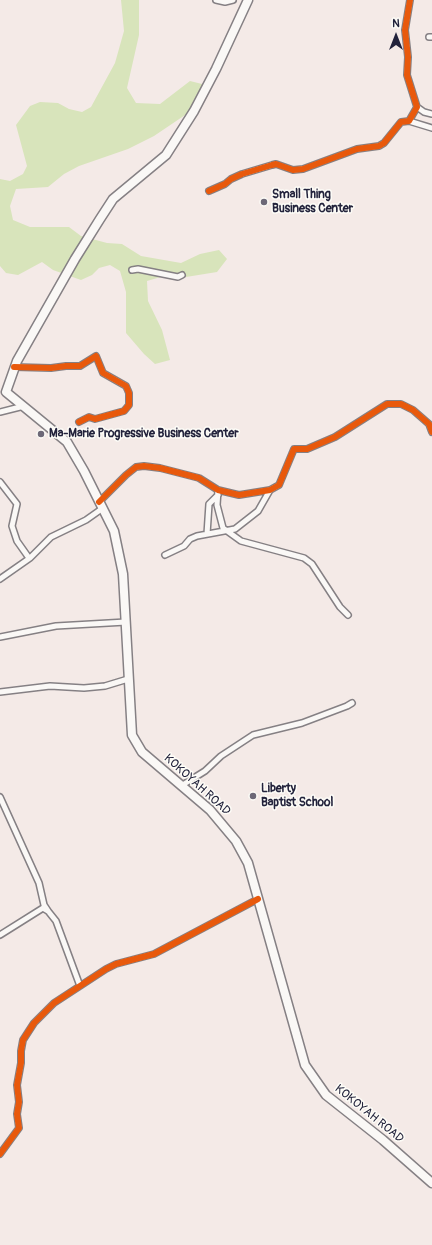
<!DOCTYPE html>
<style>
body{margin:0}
#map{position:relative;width:432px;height:1245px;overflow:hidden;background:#f4eae7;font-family:Pangolin,sans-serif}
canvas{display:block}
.north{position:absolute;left:376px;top:16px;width:40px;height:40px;-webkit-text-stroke:3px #fdfcf7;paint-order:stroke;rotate:0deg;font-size:11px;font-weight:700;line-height:16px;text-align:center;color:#22223b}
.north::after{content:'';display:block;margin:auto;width:14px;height:18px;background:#22223b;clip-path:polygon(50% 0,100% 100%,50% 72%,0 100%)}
</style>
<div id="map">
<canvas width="432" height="1245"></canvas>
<div class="north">N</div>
</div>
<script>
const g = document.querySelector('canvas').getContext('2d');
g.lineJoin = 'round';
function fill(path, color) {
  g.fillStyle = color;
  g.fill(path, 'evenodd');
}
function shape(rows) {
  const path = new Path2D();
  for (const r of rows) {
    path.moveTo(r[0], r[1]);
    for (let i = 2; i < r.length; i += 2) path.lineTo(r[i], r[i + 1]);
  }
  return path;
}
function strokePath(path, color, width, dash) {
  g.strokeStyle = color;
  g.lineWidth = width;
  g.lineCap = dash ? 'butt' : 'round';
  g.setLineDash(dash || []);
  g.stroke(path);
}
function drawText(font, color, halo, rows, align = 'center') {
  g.font = font + ' Pangolin,sans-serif';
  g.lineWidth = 3;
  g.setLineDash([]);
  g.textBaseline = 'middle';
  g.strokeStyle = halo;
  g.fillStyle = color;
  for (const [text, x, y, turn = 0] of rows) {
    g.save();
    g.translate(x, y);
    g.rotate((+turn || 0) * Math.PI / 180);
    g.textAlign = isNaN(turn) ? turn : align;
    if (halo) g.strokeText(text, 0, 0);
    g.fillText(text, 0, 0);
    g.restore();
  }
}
fill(shape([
 [121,0,139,0,139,35,127,88,136,103,160,104,190,81,206,85,194,109,154,136,128,149,79,166,64,174,48,187,16,189,10,206,13,220,30,227,69,227,81,236,107,243,122,244,141,256,181,263,200,254,219,250,227,259,217,272,186,277,164,276,147,281,148,301,162,330,170,360,155,364,144,354,126,333,126,292,120,271,110,265,99,268,92,275,81,280,53,270,42,262,18,275,6,273,0,266,0,179,10,181,23,174,27,166,16,125,30,106,40,102,58,103,69,109,82,112,91,107,115,63,124,31]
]), '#d8e4bb');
const street = shape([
 [216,0,225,2,233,0],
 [429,37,432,37],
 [417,107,424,112,432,114],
 [409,121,432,128],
 [209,191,225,184,231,179,242,174,272,165,276,164,293,170,303,169,357,149,379,146,384,143,401,122,409,121,417,107,407,75,408,57,405,30,410,0],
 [132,270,138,269,178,277,182,275],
 [14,367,51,368,66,366,80,366,96,356,103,373,126,386,129,393,129,405,124,411,95,419,89,417,79,422],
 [0,412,24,406],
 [0,482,17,504,12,526,17,541,29,558],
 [218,490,217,505,223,528,241,541,304,558,312,564,340,607,348,615],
 [99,502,126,475,136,467,144,466,160,468,199,478,218,490,239,495,270,490,279,485,294,449,307,449,335,437,387,404,401,404,413,410,429,424,432,432],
 [207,534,209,504,218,495],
 [165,555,184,546,190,539,197,536,235,529,258,511,270,490],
 [0,579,30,558,51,537,86,520,103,508],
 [0,637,56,626,126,622],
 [0,692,50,686,84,688,105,686,128,679],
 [181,786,205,771,221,756,253,735,302,723,347,706,352,703],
 [0,797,39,883,44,905,48,911],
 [0,935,43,908,48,911,56,921,80,986],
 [0,1154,19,1128,17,1114,19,1102,17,1085,21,1063,21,1051,23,1040,34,1023,54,1003,106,969,116,964,154,954,258,899]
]);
const primary = shape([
 [248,0,216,69,194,111,166,155,113,199,100,219,75,259,17,361,6,392,67,442,84,471,114,531,123,574,132,735,142,752,210,810,236,841,248,863,305,1065,326,1095,383,1140,432,1183]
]);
strokePath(street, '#858084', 8);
strokePath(primary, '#858084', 11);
strokePath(street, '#faf8f6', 5);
strokePath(primary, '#faf8f6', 8);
strokePath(shape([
 [209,191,225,184,231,179,242,174,272,165,276,164,293,170,303,169,357,149,379,146,384,143,401,122,409,121,417,107,407,75,408,57,405,30,410,0],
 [14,367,51,368,66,366,80,366,96,356,103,373,126,386,129,393,129,405,124,411,95,419,89,417,79,422],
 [99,502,126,475,136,467,144,466,160,468,199,478,218,490,239,495,270,490,279,485,294,449,307,449,335,437,387,404,401,404,413,410,429,424,432,432],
 [0,1154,19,1128,17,1114,19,1102,17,1085,21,1063,21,1051,23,1040,34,1023,54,1003,106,969,116,964,154,954,258,899]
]), '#e8590c', 6);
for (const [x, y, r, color] of [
 [264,202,4,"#6c6877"],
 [41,434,4,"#6c6877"],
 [253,796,4,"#6c6877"]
]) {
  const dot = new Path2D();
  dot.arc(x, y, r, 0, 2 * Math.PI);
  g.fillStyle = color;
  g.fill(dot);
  strokePath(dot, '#fdfcf7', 1.5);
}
drawText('bold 12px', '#22223b', '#fdfcf7', [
 ["Small Thing",272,195],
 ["Business Center",272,209],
 ["Ma-Marie Progressive Business Center",49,434],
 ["Liberty",261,789],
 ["Baptist School",261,803]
], 'left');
drawText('12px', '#22223b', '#fdfcf7', [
 ["KOKOYAH ROAD",197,785,42],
 ["KOKOYAH ROAD",369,1114,39]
]);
</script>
